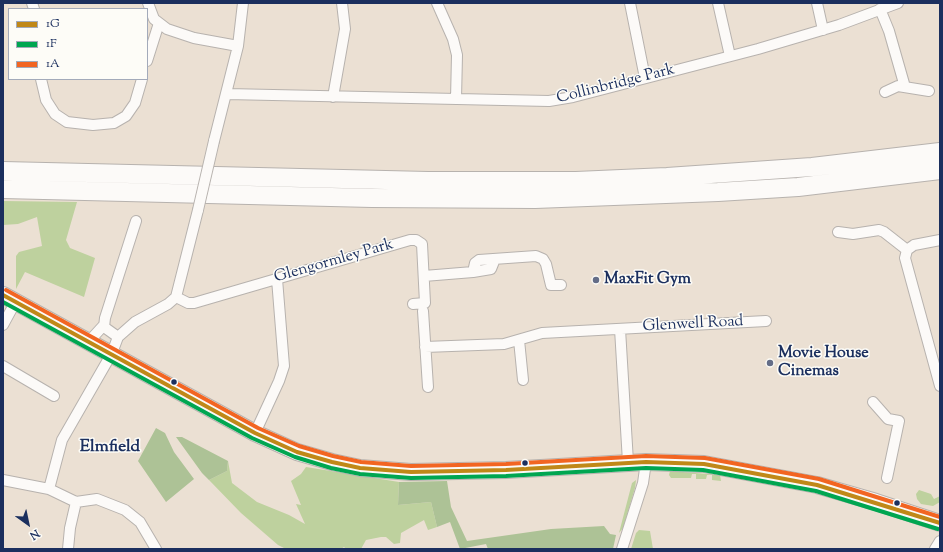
<!DOCTYPE html>
<style>
body{margin:0}
#map{position:relative;width:943px;height:552px;overflow:hidden;background:#ebe0d3;font-family:"Sorts Mill Goudy",serif}
canvas{display:block}
.frame{position:absolute;inset:0;border:4px solid #1b2f5e;pointer-events:none}
.legend{position:absolute;left:8px;top:8px;width:140px;height:72px;box-sizing:border-box;background:#fdfcf7;border:1px solid #a3aaba;margin:0;padding:5px 7px;list-style:none;font-size:12px;color:#1b2f5e}
.legend li{display:flex;align-items:center;gap:8px;height:20px}
.legend b{width:20px;border:1px solid #a3aaba}
.north{position:absolute;left:8px;top:504px;width:40px;height:40px;-webkit-text-stroke:3px #fdfcf7;paint-order:stroke;rotate:147deg;font-size:11px;font-weight:700;line-height:16px;text-align:center;color:#1b2f5e}
.north::after{content:'';display:block;margin:auto;width:14px;height:18px;background:#1b2f5e;clip-path:polygon(50% 0,100% 100%,50% 72%,0 100%)}
</style>
<div id="map">
<canvas width="943" height="552"></canvas>
<div class="frame"></div>
<ul class="legend">
<li><b style="height:5px;background:#c08818"></b>1G</li>
<li><b style="height:5px;background:#00a651"></b>1F</li>
<li><b style="height:5px;background:#f26522"></b>1A</li>
</ul>
<div class="north">N</div>
</div>
<script>
const g = document.querySelector('canvas').getContext('2d');
g.lineJoin = 'round';
function fill(path, color) {
  g.fillStyle = color;
  g.fill(path, 'evenodd');
}
function shape(rows) {
  const path = new Path2D();
  for (const r of rows) {
    path.moveTo(r[0], r[1]);
    for (let i = 2; i < r.length; i += 2) path.lineTo(r[i], r[i + 1]);
  }
  return path;
}
function strokePath(path, color, width, dash) {
  g.strokeStyle = color;
  g.lineWidth = width;
  g.lineCap = dash ? 'butt' : 'round';
  g.setLineDash(dash || []);
  g.stroke(path);
}
function drawText(font, color, halo, rows, align = 'center') {
  g.font = font + ' "Sorts Mill Goudy",serif';
  g.lineWidth = 3;
  g.setLineDash([]);
  g.textBaseline = 'middle';
  g.strokeStyle = halo;
  g.fillStyle = color;
  for (const [text, x, y, turn = 0] of rows) {
    g.save();
    g.translate(x, y);
    g.rotate((+turn || 0) * Math.PI / 180);
    g.textAlign = isNaN(turn) ? turn : align;
    if (halo) g.strokeText(text, 0, 0);
    g.fillText(text, 0, 0);
    g.restore();
  }
}
fill(shape([
 [3,201,77,202,66,240,70,248,95,258,84,297,25,272,16,289,16,256,19,252,42,246,37,217,18,224,3,225],
 [228,461,232,483,257,502,289,515,305,524,296,504,301,505,291,481,301,474,306,467,399,482,398,505,431,502,437,527,428,530,424,520,401,533,400,543,394,544,386,537,381,537,366,540,361,549,346,549,344,547,341,549,286,549,278,545,241,513,209,480,227,471],
 [670,471,720,475,721,481,712,480,712,475,707,475,706,479,696,479,696,474,692,474,691,478,671,478,669,475],
 [636,480,635,488,623,528,619,533,632,483],
 [919,490,931,494,934,499,940,496,940,502,933,506,921,504,917,499,916,494],
 [639,530,650,531,653,549,631,549,636,533]
]), '#bed19e');
fill(shape([
 [156,428,165,433,174,452,194,479,166,502,138,461],
 [176,437,182,437,228,461,227,471,209,480,202,473],
 [447,481,451,507,467,541,551,529,604,526,610,534,616,535,613,549,488,549,486,544,460,549,450,522,437,527,431,502,398,505,399,482]
]), '#adc296');
const street = shape([
 [32,3,34,9],
 [148,3,154,19,167,29,194,38,238,46],
 [437,3,453,39,457,55,456,99],
 [630,3,645,78],
 [718,3,730,56],
 [817,3,823,30],
 [880,9,889,31,905,87],
 [147,61,159,23],
 [41,79,46,100,55,114,67,122,93,125,114,123,126,116,135,103,142,79],
 [885,92,898,86,929,91],
 [227,94,549,101,573,97,758,49,839,25,898,3],
 [333,97,345,29,342,3],
 [214,141,238,46,243,3],
 [838,232,853,234,879,230,884,232,907,250],
 [907,250,905,258,940,386],
 [907,250,914,245,940,240],
 [473,272,491,269,495,259],
 [424,276,473,272,475,263,479,260,536,256,543,259,546,264,551,285,561,285],
 [176,297,188,303,194,303,410,240,416,240,422,244,425,303,413,304],
 [423,311,428,387],
 [3,325,16,301],
 [620,329,628,462],
 [118,337,104,327,105,318,136,221],
 [85,339,93,337,104,325],
 [519,340,523,380],
 [425,347,504,344,542,333,766,321],
 [3,366,54,396],
 [873,402,888,419,899,421,887,478],
 [255,433,279,381,284,366,277,279],
 [3,480,49,489,76,502,97,499,125,510,140,522,156,549],
 [49,489,62,440,112,353,118,337,135,322,168,304,176,297,198,210],
 [68,549,70,528,76,502],
 [622,549,643,483,646,462],
 [935,549,940,541]
]);
const primary = shape([
 [3,295,255,433,297,452,332,462,360,468,411,472,506,470,646,462,704,464,817,485,876,502,940,523]
]);
const highway = shape([
 [3,171,428,181,576,181,667,177,812,167,940,152],
 [3,189,372,198,535,199,718,192,798,187,940,170]
]);
strokePath(street, '#b7b2ae', 12);
strokePath(primary, '#b7b2ae', 18);
strokePath(highway, '#b7b2ae', 20);
strokePath(street, '#fcfaf8', 10);
strokePath(primary, '#fcfaf8', 16);
strokePath(highway, '#fcfaf8', 18);
const streetBridge = shape([
 [198,210,214,141]
]);
strokePath(streetBridge, '#b7b2ae', 12, []);
strokePath(streetBridge, '#fcfaf8', 10);
strokePath(shape([
 [3,295,255,433,297,452,332,462,360,468,411,472,506,470,646,462,704,464,817,485,940,523]
]), '#c08818', 4);
strokePath(shape([
 [3,302,252,438,295,457,331,468,360,474,411,478,506,476,646,468,703,470,816,491,938,529]
]), '#00a651', 4);
strokePath(shape([
 [6,290,258,428,299,446,333,456,361,462,411,466,506,464,646,456,705,458,819,479,940,517]
]), '#f26522', 4);
for (const [x, y, r, color] of [
 [596,280,4,"#646d87"],
 [770,363,4,"#646d87"],
 [174,382,3.5,"#1b2f5e"],
 [525,463,3.5,"#1b2f5e"],
 [897,503,3.5,"#1b2f5e"]
]) {
  const dot = new Path2D();
  dot.arc(x, y, r, 0, 2 * Math.PI);
  g.fillStyle = color;
  g.fill(dot);
  strokePath(dot, '#fdfcf7', 1.5);
}
drawText('16px', '#1b2f5e', '#fdfcf7', [
 ["Collinbridge Park",616,85,-14],
 ["Glengormley Park",334,262,-16],
 ["Glenwell Road",693,325,-3]
]);
drawText('bold 16px', '#1b2f5e', '#fdfcf7', [
 ["MaxFit Gym",604,280],
 ["Movie House",778,354],
 ["Cinemas",778,372]
], 'left');
drawText('bold 17px', '#1b2f5e', '#fdfcf7', [
 ["Elmfield",110,448]
]);
</script>
